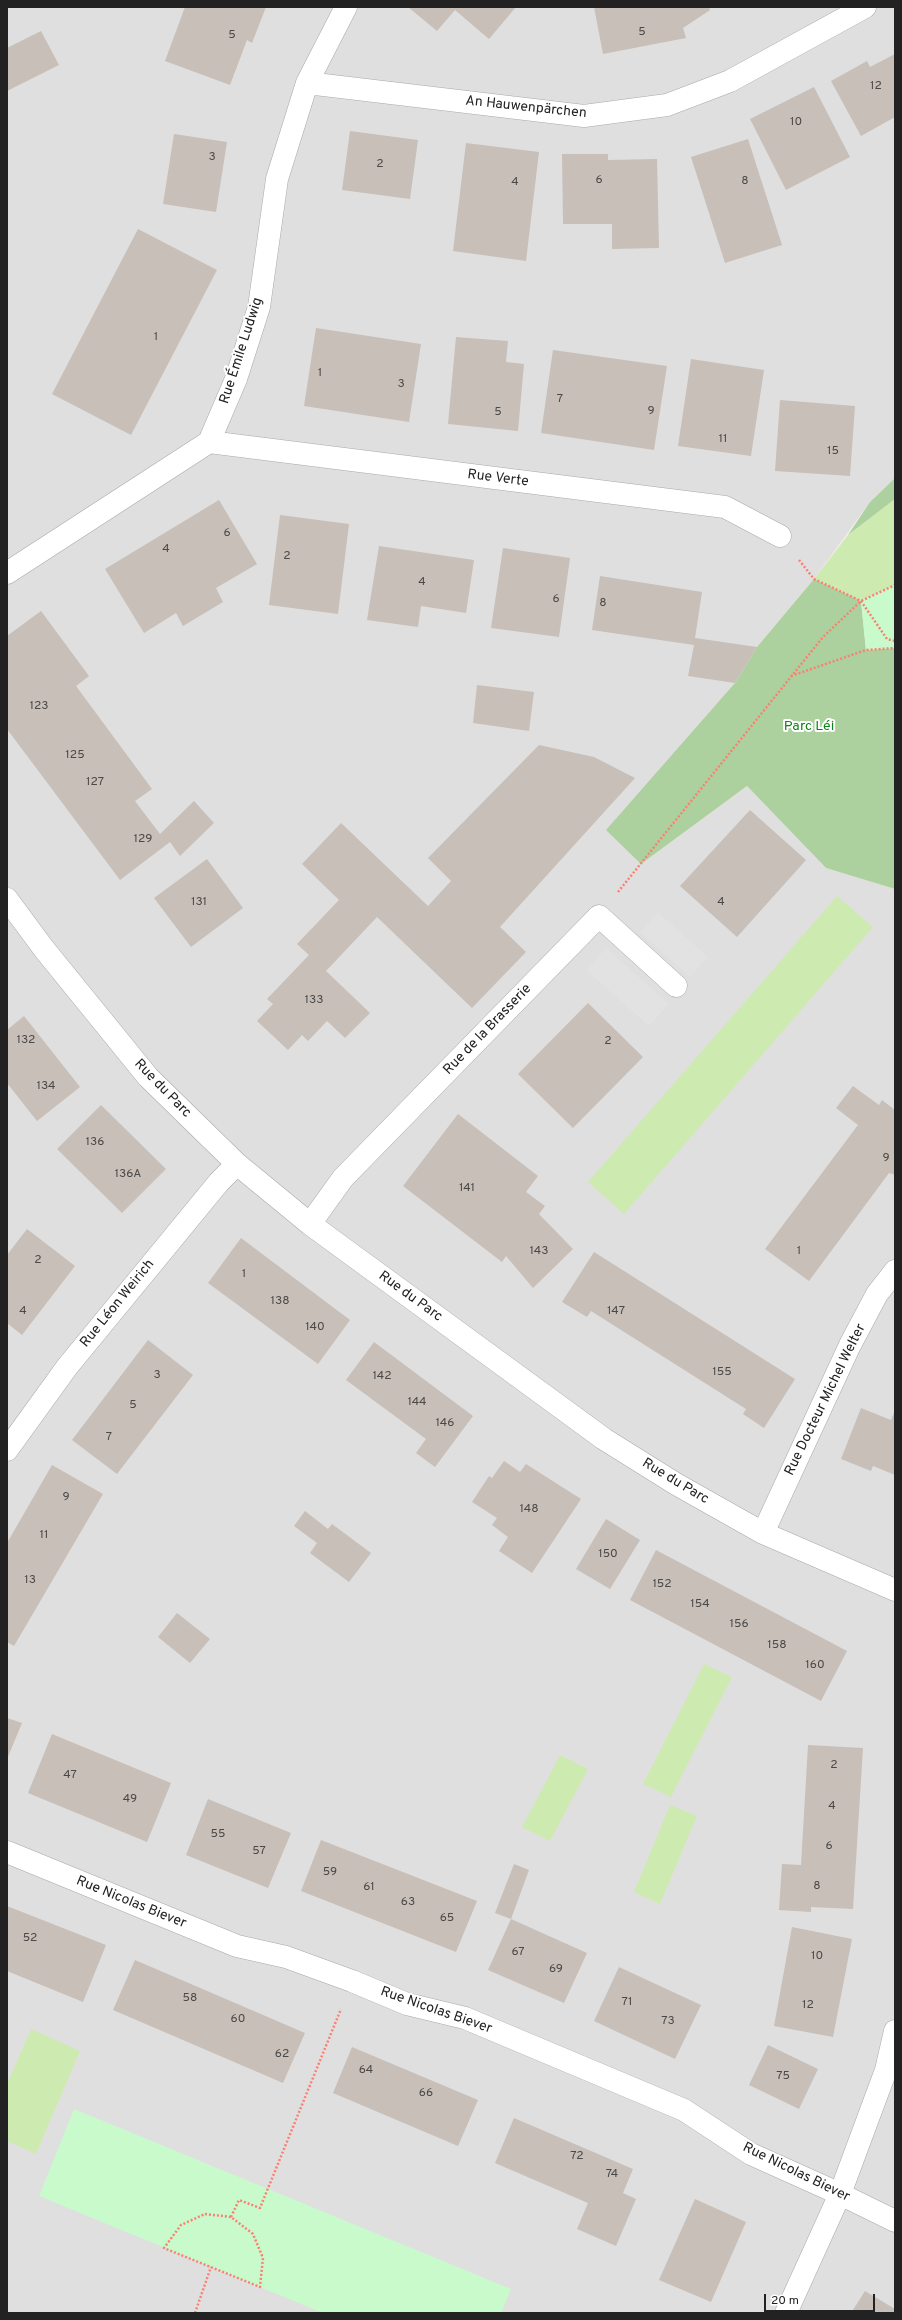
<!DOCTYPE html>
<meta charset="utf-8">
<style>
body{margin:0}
#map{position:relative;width:902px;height:2320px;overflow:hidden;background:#f2efe9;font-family:Overpass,sans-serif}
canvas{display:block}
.frame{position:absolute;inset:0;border:8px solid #222;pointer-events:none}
.scale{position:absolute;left:764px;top:2294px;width:111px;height:18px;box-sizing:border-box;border:2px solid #222;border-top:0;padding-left:5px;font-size:12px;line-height:14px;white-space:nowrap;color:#222;-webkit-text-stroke:3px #fff;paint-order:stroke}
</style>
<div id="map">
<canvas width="902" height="2320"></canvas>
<div class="frame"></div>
<div class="scale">20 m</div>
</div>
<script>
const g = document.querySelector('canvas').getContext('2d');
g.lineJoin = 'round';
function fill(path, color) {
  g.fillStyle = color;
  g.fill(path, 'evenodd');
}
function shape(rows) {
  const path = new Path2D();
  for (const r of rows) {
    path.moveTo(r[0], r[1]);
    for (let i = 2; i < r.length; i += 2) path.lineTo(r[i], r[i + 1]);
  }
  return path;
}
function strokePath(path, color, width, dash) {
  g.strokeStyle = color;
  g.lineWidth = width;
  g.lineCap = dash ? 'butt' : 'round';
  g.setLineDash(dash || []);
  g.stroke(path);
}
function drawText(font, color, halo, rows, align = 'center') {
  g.font = font + ' Overpass,sans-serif';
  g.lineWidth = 4;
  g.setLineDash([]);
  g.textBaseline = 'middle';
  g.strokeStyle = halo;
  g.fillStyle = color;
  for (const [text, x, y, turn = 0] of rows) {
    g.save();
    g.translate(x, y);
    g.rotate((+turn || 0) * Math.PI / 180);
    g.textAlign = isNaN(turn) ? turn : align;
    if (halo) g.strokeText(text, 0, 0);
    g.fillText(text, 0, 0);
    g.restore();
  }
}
fill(shape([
 [7,7,895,7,895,478,870,502,814,579,757,647,735,683,641,864,747,786,826,868,895,889,895,2313,7,2313]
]), '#e0dfdf');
fill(shape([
 [895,499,895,585,861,601,814,579,848,535],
 [837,896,873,927,624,1214,588,1182],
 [704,1664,732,1677,671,1797,643,1784],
 [560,1755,588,1769,550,1841,522,1827],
 [670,1805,697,1816,660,1904,634,1892],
 [31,2029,80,2051,36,2154,7,2141,7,2084]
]), '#cdebb0');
fill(shape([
 [895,478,895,499,848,535,870,502],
 [814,579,861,601,866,650,895,648,895,889,826,868,747,786,641,864,606,830,735,683,757,647]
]), '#add19e');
fill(shape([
 [895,585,895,648,866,650,861,601],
 [74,2109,511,2289,501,2313,323,2313,39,2196]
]), '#c8facc');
fill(shape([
 [658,912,708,957,690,977,640,932],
 [606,948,669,1004,649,1026,586,970]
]), '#e2e2e2');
fill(shape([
 [185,7,266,7,252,43,247,40,230,85,165,61],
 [408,7,516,7,489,39,455,10,437,31],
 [594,7,709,7,710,10,683,28,686,38,603,54],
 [41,31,59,65,7,91,7,48],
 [895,54,895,117,861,136,831,81,867,61,870,67],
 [814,87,850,157,786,190,750,119],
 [350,131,418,140,410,199,342,190],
 [174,134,227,142,216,212,163,204],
 [748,139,782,245,725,263,691,157],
 [466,143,539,152,526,261,453,251],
 [562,154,608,154,608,160,657,159,659,248,612,249,612,224,563,224],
 [138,229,217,270,131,435,52,394],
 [316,328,421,344,409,422,304,406],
 [456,337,508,341,506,362,524,364,518,431,448,424],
 [553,350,667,366,654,450,541,433],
 [691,359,764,370,751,456,678,446],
 [780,400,855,406,850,476,775,471],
 [219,500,257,564,216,588,223,602,183,626,176,613,144,633,105,569],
 [280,515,349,524,338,614,269,605],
 [379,546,474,560,466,613,421,606,418,627,367,620],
 [503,548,570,558,559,637,491,628],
 [600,576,702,592,695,638,757,647,735,683,688,676,694,645,592,630],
 [41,611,89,676,76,686,152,789,135,801,160,834,194,801,214,823,180,856,170,842,120,880,7,729,7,636],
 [477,685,534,692,529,731,473,723],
 [539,745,594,757,635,778,500,927,526,952,472,1008,377,917,326,971,370,1013,345,1038,327,1021,308,1041,302,1035,288,1050,257,1021,273,1004,267,999,309,955,297,944,339,900,302,864,341,823,428,906,451,881,428,858],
 [750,810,806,860,737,937,680,886],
 [207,859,243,908,191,947,154,898],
 [588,1003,643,1057,573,1128,518,1074],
 [24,1016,80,1087,37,1121,7,1083,7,1030],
 [853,1086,879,1105,882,1100,895,1110,895,1175,889,1173,809,1281,765,1249,858,1125,836,1108],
 [101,1105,166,1169,122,1213,57,1149],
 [458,1114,538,1176,526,1192,545,1206,539,1214,573,1249,533,1288,506,1256,502,1262,403,1186],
 [27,1229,75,1266,22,1335,7,1323,7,1255],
 [241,1238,350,1320,318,1364,208,1283],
 [594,1252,795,1379,764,1428,743,1414,746,1409,591,1311,587,1317,562,1302],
 [148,1340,193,1375,117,1474,72,1440],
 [374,1342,473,1416,435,1467,416,1453,426,1439,346,1380],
 [861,1408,891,1420,895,1410,895,1475,873,1466,871,1471,841,1459],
 [504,1461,520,1472,526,1464,581,1499,532,1573,499,1551,508,1537,492,1525,497,1518,472,1502,489,1476,492,1478],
 [52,1465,103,1494,14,1646,7,1642,7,1543],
 [305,1511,328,1529,332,1524,371,1553,349,1582,310,1553,317,1543,294,1526],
 [606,1519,640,1540,610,1589,576,1569],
 [656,1550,847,1651,821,1701,630,1600],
 [177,1613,210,1639,190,1663,158,1637],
 [7,1718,22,1723,7,1759],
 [52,1734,171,1783,147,1842,28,1793],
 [808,1745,863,1748,853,1909,811,1907,811,1912,779,1910,782,1864,801,1865],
 [208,1799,291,1833,268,1888,186,1855],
 [321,1840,477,1901,456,1952,301,1891],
 [514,1864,529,1870,511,1919,495,1913],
 [7,1906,106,1945,83,2002,7,1971],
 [511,1919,587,1953,564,2003,488,1970],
 [792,1927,852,1939,833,2037,774,2026],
 [135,1960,305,2033,283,2083,113,2010],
 [619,1967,701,2005,675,2059,594,2021],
 [768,2045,818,2069,799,2109,749,2085],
 [352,2047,478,2100,458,2146,333,2093],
 [514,2118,633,2169,623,2193,636,2199,616,2246,577,2229,588,2203,495,2163],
 [695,2199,746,2222,711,2302,659,2280],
 [865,2291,895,2309,895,2313,851,2313]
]), '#c7bfb8');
const minor = shape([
 [307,83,584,116,667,105,730,81,865,7],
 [209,442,725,507,780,536],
 [7,573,209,442,236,379,259,307,277,179,307,83,346,7],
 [7,899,44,949,148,1077,237,1164,310,1224,604,1439,676,1484,763,1533,895,1590],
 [310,1224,343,1178,599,916,676,986],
 [7,1450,67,1367,219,1182,237,1164],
 [763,1533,850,1345,877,1294,895,1271],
 [7,1852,237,1946,286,1957,352,1981,407,2004,465,2018,684,2110,751,2154,840,2194,895,2221],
 [786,2313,840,2194,886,2070,895,2031]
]);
strokePath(minor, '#a9a9a9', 23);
strokePath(shape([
 [799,560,814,579,861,601,887,639,895,641],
 [791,676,866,650,895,648],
 [618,892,823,637,861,601,895,585],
 [205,2214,231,2217,253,2234,263,2258,260,2287,164,2248,181,2225,205,2214],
 [231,2217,239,2200,260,2208,341,2009],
 [195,2313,211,2267]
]), '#fa8072', 2.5, [2, 2]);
strokePath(minor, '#fff', 22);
drawText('12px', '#4b4948', null, [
 ["5",642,33],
 ["5",232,36],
 ["12",876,87],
 ["10",796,123],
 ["3",212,158],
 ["2",380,165],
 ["6",599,181],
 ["8",745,182],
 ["4",515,183],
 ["1",156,338],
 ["1",320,374],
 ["3",401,385],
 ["7",560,400],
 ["9",651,412],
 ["5",498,413],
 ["11",723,440],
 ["15",833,452],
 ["6",227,534],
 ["4",166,550],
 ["2",287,557],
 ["4",422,583],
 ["6",556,600],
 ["8",603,604],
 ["123",39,707],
 ["125",75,756],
 ["127",95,783],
 ["129",143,840],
 ["131",199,903],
 ["4",721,903],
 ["133",314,1001],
 ["132",26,1041],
 ["2",608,1042],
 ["134",46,1087],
 ["136",95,1143],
 ["9",886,1159],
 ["136A",128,1175],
 ["141",467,1189],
 ["143",539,1252],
 ["1",799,1252],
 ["2",38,1261],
 ["1",244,1275],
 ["138",280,1302],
 ["4",23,1312],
 ["147",616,1312],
 ["140",315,1328],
 ["155",722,1373],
 ["3",157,1376],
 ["142",382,1377],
 ["144",417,1403],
 ["5",133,1406],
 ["146",445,1424],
 ["7",109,1438],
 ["9",66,1498],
 ["148",529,1510],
 ["11",44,1536],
 ["150",608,1555],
 ["13",30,1581],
 ["152",662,1585],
 ["154",700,1605],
 ["156",739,1625],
 ["158",777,1646],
 ["160",815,1666],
 ["2",834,1766],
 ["47",70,1776],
 ["49",130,1800],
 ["4",832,1807],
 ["55",218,1835],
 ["6",829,1847],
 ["57",259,1852],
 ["59",330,1873],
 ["8",817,1887],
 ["61",369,1888],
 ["63",408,1903],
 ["65",447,1919],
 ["52",30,1939],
 ["67",518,1953],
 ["10",817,1957],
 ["69",556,1970],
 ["58",190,1999],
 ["71",627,2003],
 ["12",808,2006],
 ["60",238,2020],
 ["73",668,2022],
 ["62",282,2055],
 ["64",366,2071],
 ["75",783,2077],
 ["66",426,2094],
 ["72",577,2157],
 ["74",612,2175]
]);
drawText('14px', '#222', '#fff', [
 ["An Hauwenpärchen",526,108,6],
 ["Rue Émile Ludwig",242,351,-72],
 ["Rue Verte",498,479,7],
 ["Rue de la Brasserie",488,1030,-46],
 ["Rue du Parc",162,1089,46],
 ["Rue du Parc",410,1297,36],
 ["Rue Léon Weirich",118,1304,-51],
 ["Rue Docteur Michel Welter",826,1400,-64],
 ["Rue du Parc",675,1482,31],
 ["Rue Nicolas Biever",131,1903,22],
 ["Rue Nicolas Biever",436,2011,19],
 ["Rue Nicolas Biever",796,2173,26]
]);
drawText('14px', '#0c8416', '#fff', [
 ["Parc Léi",809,727]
]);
</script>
